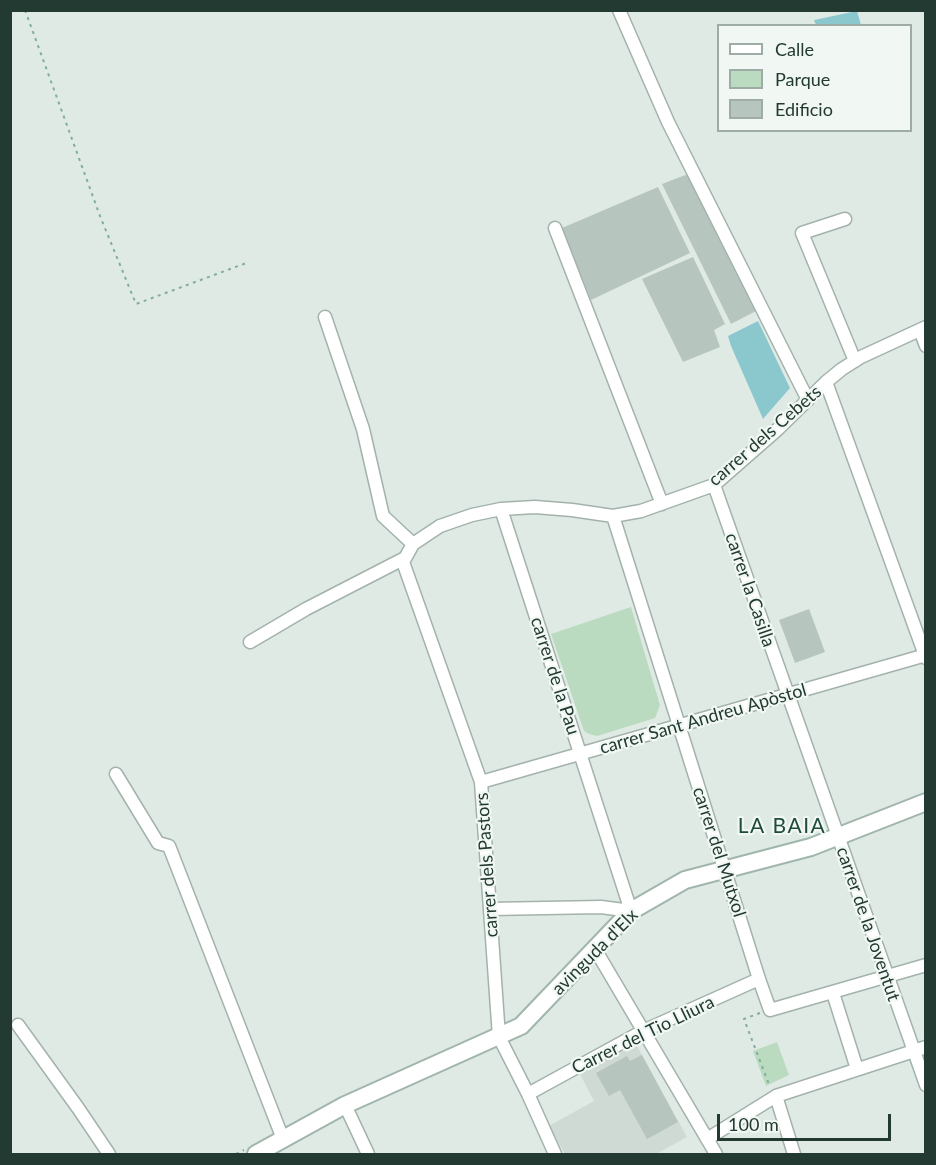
<!DOCTYPE html>
<meta charset="utf-8">
<style>
body{margin:0}
#map{position:relative;width:936px;height:1165px;overflow:hidden;background:#e0eae5;font-family:Lato,sans-serif}
canvas{display:block}
.frame{position:absolute;inset:0;border:12px solid #223a32;pointer-events:none}
.legend{position:absolute;left:717px;top:24px;width:195px;height:108px;box-sizing:border-box;background:#f1f7f3;border:2px solid #9eaba6;margin:0;padding:8px 10px;list-style:none;font-size:18px;color:#223a32}
.legend li{display:flex;align-items:center;gap:12px;height:30px}
.legend b{width:30px;border:2px solid #9eaba6}
.scale{position:absolute;left:717px;top:1114px;width:174px;height:27px;box-sizing:border-box;border:3px solid #223a32;border-top:0;padding-left:8px;font-size:18px;line-height:21px;white-space:nowrap;color:#223a32;-webkit-text-stroke:4px #f1f7f3;paint-order:stroke}
</style>
<div id="map">
<canvas width="936" height="1165"></canvas>
<div class="frame"></div>
<ul class="legend">
<li><b style="height:8px;background:#fff"></b>Calle</li>
<li><b style="height:16px;background:#badbc0"></b>Parque</li>
<li><b style="height:16px;background:#b6c5be"></b>Edificio</li>
</ul>
<div class="scale">100 m</div>
</div>
<script>
const g = document.querySelector('canvas').getContext('2d');
g.lineJoin = 'round';
function fill(path, color) {
  g.fillStyle = color;
  g.fill(path, 'evenodd');
}
function shape(rows) {
  const path = new Path2D();
  for (const r of rows) {
    path.moveTo(r[0], r[1]);
    for (let i = 2; i < r.length; i += 2) path.lineTo(r[i], r[i + 1]);
  }
  return path;
}
function strokePath(path, color, width, dash) {
  g.strokeStyle = color;
  g.lineWidth = width;
  g.lineCap = dash ? 'butt' : 'round';
  g.setLineDash(dash || []);
  g.stroke(path);
}
function drawText(font, color, halo, rows, align = 'center') {
  g.font = font + ' Lato,sans-serif';
  g.lineWidth = 4.5;
  g.setLineDash([]);
  g.textBaseline = 'middle';
  g.strokeStyle = halo;
  g.fillStyle = color;
  for (const [text, x, y, turn = 0] of rows) {
    g.save();
    g.translate(x, y);
    g.rotate((+turn || 0) * Math.PI / 180);
    g.textAlign = isNaN(turn) ? turn : align;
    if (halo) g.strokeText(text, 0, 0);
    g.fillText(text, 0, 0);
    g.restore();
  }
}
fill(shape([
 [636,1044,687,1137,656,1154,565,1154,549,1126,594,1101,580,1074]
]), '#cfdad4');
fill(shape([
 [631,607,660,705,655,718,597,736,589,734,584,731,551,634],
 [777,1042,789,1075,766,1086,753,1051]
]), '#badbc0');
fill(shape([
 [857,11,861,25,816,25,814,20],
 [758,321,790,388,763,419,731,346,728,336]
]), '#8ac8cd');
fill(shape([
 [688,174,756,311,731,324,662,184],
 [658,187,690,253,591,300,562,228],
 [693,257,725,324,714,330,720,347,683,362,642,279],
 [809,609,825,652,795,663,779,620],
 [642,1055,678,1122,647,1139,620,1090,609,1096,596,1073,627,1056,630,1061]
]), '#b6c5be');
const street = shape([
 [619,10,668,122,808,400],
 [845,219,802,233,855,361],
 [555,228,662,504],
 [325,317,363,429,383,516,413,544],
 [920,330,926,346],
 [826,382,926,658],
 [714,485,926,1085],
 [613,516,759,979,770,1010,926,965],
 [250,642,306,609,405,558],
 [116,774,158,843,169,846,283,1139],
 [481,782,926,655],
 [490,909,601,907,631,911,501,509],
 [595,949,716,1154],
 [833,993,857,1069],
 [18,1025,78,1108,109,1154],
 [528,1094,643,1031,759,979],
 [776,1096,794,1154],
 [345,1105,368,1154],
 [707,1139,776,1096,926,1047],
 [555,1154,528,1094,499,1037,481,782,403,562,413,544,440,526,472,515,501,509,535,507,572,510,613,516,641,511,714,485,778,429,826,382,842,369,861,357,926,327]
]);
const secondary = shape([
 [256,1154,345,1105,521,1026,631,911,685,880,811,847,926,802]
]);
strokePath(street, '#a3b2ac', 15);
strokePath(secondary, '#a0b6ac', 20);
strokePath(shape([
 [25,10,100,216,136,304,249,262],
 [760,1013,744,1019,770,1087],
 [236,1154,244,1150]
]), '#82ad9c', 2, [3, 4.5]);
strokePath(street, '#fff', 12);
strokePath(secondary, '#fff', 16);
drawText('18px', '#223a32', '#f1f7f3', [
 ["carrer dels Cebets",765,436,-41],
 ["carrer la Casilla",750,590,71],
 ["carrer de la Pau",555,676,72],
 ["carrer Sant Andreu Apòstol",703,719,-16],
 ["carrer del Mutxol",719,852,72],
 ["carrer dels Pastors",487,865,-94],
 ["carrer de la Joventut",868,924,71],
 ["avinguda d'Elx",595,952,-45],
 ["Carrer del Tio Lliura",643,1035,-26]
]);
g.letterSpacing = '1.5px';
drawText('21px', '#1f4b3d', '#f1f7f3', [
 ["LA BAIA",782,826]
]);
g.letterSpacing = '0px';
</script>
